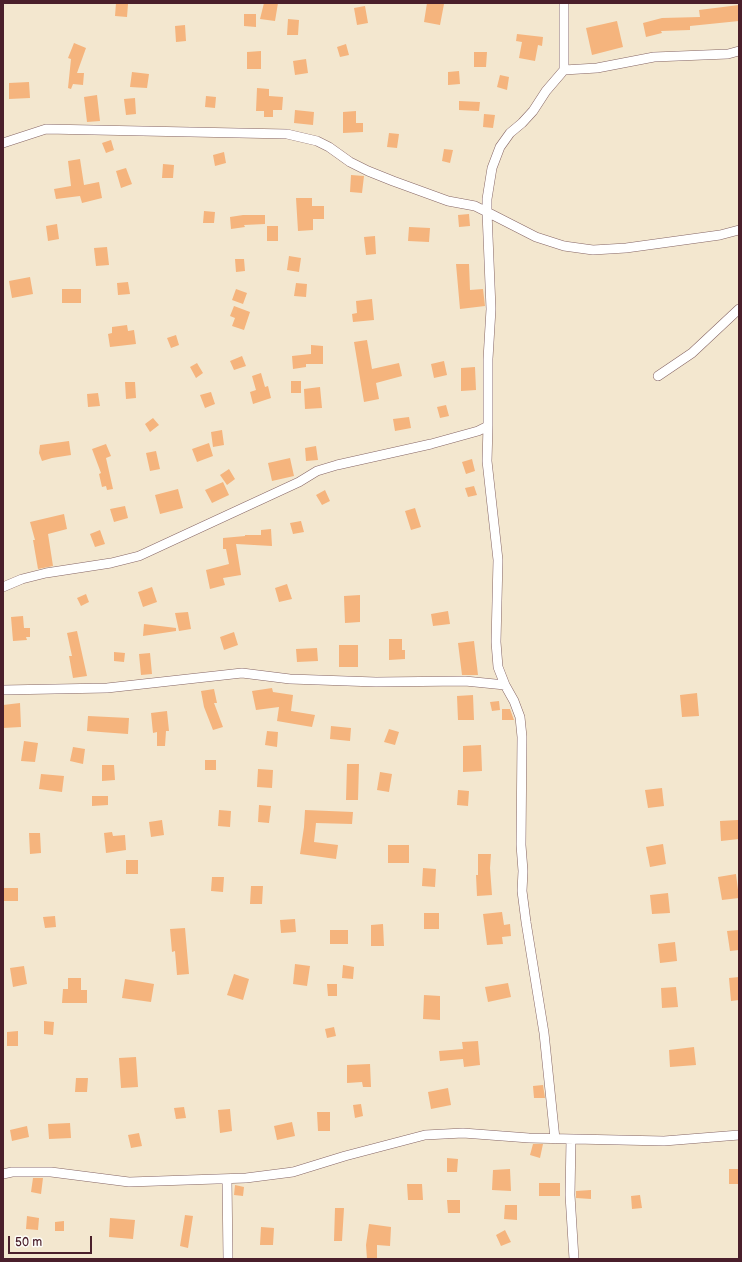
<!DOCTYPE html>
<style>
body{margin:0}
#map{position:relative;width:742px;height:1262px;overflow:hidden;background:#f3e7cf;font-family:"Balsamiq Sans",sans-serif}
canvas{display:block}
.frame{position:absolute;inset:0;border:4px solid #4a1f2b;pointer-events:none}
.scale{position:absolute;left:8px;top:1236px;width:84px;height:18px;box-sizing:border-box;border:2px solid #4a1f2b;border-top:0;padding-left:5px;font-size:12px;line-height:14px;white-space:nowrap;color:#4a1f2b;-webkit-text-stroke:3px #fdfcf7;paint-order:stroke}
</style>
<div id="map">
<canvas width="742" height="1262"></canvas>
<div class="frame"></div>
<div class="scale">50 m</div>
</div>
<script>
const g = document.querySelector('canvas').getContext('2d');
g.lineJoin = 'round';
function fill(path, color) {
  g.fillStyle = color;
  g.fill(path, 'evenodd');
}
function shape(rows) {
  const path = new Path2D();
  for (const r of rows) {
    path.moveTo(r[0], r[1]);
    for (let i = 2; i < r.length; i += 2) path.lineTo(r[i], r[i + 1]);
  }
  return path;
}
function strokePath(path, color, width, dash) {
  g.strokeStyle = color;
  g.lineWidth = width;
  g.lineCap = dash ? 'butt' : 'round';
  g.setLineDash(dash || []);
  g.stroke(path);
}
fill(shape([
 [116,3,128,4,127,17,115,16],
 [264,3,278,3,275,21,260,19],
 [427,3,444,4,440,25,424,22],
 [739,5,739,21,690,26,690,30,661,31,662,33,646,37,643,23,662,18,700,17,699,10],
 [365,6,368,23,357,25,354,8],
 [244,14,256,14,256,27,244,26],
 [288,19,299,20,298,35,287,35],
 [617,21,623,47,592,55,586,28],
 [185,25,186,41,176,42,175,26],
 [517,34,543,37,542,46,538,45,535,61,519,58,522,42,516,41],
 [74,43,86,48,77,73,84,73,83,85,73,84,71,89,68,88,71,59,68,58],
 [346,44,349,55,340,57,337,47],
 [261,51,261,69,247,69,247,52],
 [474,52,487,52,486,67,474,67],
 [306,59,308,73,295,75,293,61],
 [459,71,460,84,448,85,448,72],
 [132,72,149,74,147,88,130,87],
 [500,75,509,77,507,90,497,87],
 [29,82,30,98,9,99,9,83],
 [257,88,269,89,269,96,283,97,282,110,273,110,273,117,264,117,264,111,256,111],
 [97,95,100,121,87,122,84,97],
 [206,96,216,97,215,108,205,107],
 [135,98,136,114,126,115,124,99],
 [459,101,480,102,479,111,459,110],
 [295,110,314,112,313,125,294,123],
 [356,111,356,123,363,123,363,132,343,133,343,112],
 [484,114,495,115,493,128,483,127],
 [389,133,399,134,397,148,387,147],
 [111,140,114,150,106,153,102,143],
 [444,149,453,150,450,163,442,161],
 [224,152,226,163,215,166,213,155],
 [80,159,84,185,99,182,102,198,82,203,80,196,56,199,54,189,71,186,68,161],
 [163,164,174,165,173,178,162,178],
 [126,168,132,184,121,188,116,171],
 [351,175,364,176,362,193,350,192],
 [296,198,312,198,312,206,324,206,324,219,313,219,313,230,298,231],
 [204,211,215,212,214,223,203,223],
 [469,214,470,226,459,227,458,215],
 [243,215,265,215,265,224,244,225,245,227,231,229,230,217],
 [57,224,59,239,48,241,46,226],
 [267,226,278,226,278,241,267,241],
 [409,227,430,228,429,242,408,241],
 [375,236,376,254,366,255,364,237],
 [107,247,109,265,96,266,94,248],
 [289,256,301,258,299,272,287,270],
 [235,259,244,259,245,271,236,272],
 [456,264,469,264,470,290,483,289,485,306,460,309],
 [30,277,33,294,12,298,9,281],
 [128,282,130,294,118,295,117,283],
 [296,283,307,284,306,297,294,296],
 [62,289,81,289,81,303,62,303],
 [236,289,247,293,243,304,232,300],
 [372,299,374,320,353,322,352,314,357,313,356,301],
 [234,306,250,312,244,330,232,326,235,318,230,316],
 [127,325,128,331,134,330,136,344,110,347,108,334,112,333,112,327],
 [176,335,179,345,171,348,167,338],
 [367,340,372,369,399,363,402,376,376,383,379,399,364,402,354,342],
 [311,345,323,346,323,364,306,364,306,367,293,369,292,356,311,354],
 [242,356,246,366,234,370,230,361],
 [444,361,447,375,434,378,431,364],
 [197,363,203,373,196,378,190,367],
 [475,367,476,390,461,391,461,368],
 [261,373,265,387,268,386,271,398,253,404,250,392,256,390,252,376],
 [291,381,301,381,301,393,291,393],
 [125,382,135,382,136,398,126,399],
 [320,387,322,408,305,409,304,389],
 [211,392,215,404,205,408,200,395],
 [98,393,100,406,88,407,87,394],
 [446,405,449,416,440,418,437,407],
 [409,417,411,428,395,431,393,419],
 [153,418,159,425,150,432,145,424],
 [222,430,224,445,213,447,211,432],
 [69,441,71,455,52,458,42,461,39,453,40,445],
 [209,443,213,456,197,462,192,449],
 [106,444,111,456,106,458,113,489,107,490,106,486,102,487,99,474,101,473,92,449],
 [316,446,318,460,306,461,305,448],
 [156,451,160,469,150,471,146,453],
 [290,458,294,476,272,481,268,463],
 [472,459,475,471,466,474,462,462],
 [229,469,235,479,227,485,220,475],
 [223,482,229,495,212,503,205,490],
 [474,486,477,495,468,497,465,488],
 [178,489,183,508,160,514,155,495],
 [325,490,330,501,322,505,316,495],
 [125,506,128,518,114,522,110,509],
 [415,508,421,527,411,530,405,511],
 [64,514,67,529,48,534,53,566,38,569,33,540,35,540,30,522],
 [301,521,304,532,293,534,290,523],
 [271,529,272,546,236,544,241,575,223,578,225,585,210,589,206,570,229,564,226,549,223,549,223,538,245,536,245,535,261,535,261,530],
 [100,530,105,544,95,547,90,534],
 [287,584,292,599,279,602,275,588],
 [152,587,157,602,143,607,138,592],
 [86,594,89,602,81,606,77,598],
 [360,595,360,622,345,623,344,596],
 [448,611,450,624,433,626,431,614],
 [188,612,191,629,179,631,175,613],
 [23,616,24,628,30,628,30,637,26,637,27,640,13,641,11,617],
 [144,624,176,628,176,631,143,636],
 [77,631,87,676,73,678,69,656,72,656,67,633],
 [234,632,238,645,224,650,220,637],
 [389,639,402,639,402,650,405,650,405,659,389,660],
 [474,641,478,675,462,675,458,643],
 [339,645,358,645,358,667,339,667],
 [317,648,318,661,297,662,296,649],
 [114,652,125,653,124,662,114,661],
 [150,653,152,674,141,675,139,654],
 [272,688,273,692,293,695,291,711,315,715,312,727,277,721,279,707,256,710,252,691],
 [214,689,217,703,214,703,223,727,213,730,204,707,201,691],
 [697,693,699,716,682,717,680,695],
 [473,695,474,720,458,720,457,696],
 [499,701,500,710,492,711,490,702],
 [20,703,21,727,3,728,3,705],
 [502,709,510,709,514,720,502,720],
 [167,711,169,731,166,731,165,746,157,746,157,732,153,733,151,713],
 [88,716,129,718,128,734,87,731],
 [331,726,351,728,350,741,330,739],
 [389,729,399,732,395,745,384,742],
 [267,731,278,732,277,747,265,745],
 [24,741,38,743,35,762,21,761],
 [481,745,482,771,463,772,463,746],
 [73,747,85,749,83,764,70,761],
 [205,760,216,760,216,770,205,770],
 [347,764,359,764,358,800,346,800],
 [102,765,114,765,115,780,102,781],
 [258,769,273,770,272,788,257,787],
 [380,772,392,774,389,792,377,790],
 [41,774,64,776,62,792,39,789],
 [662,788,664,806,648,808,645,790],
 [458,790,469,791,468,806,457,805],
 [92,796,108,796,108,805,92,806],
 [259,805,271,806,269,823,258,822],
 [219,810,231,811,230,827,218,826],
 [305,810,353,812,352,824,316,823,314,842,338,845,336,859,300,854,304,827],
 [162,820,164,835,151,837,149,822],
 [738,820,739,839,721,841,720,821],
 [112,832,113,836,125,835,126,850,106,853,104,833],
 [29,833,40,833,41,853,30,854],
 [663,844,666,864,650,867,646,847],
 [388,845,409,845,409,863,388,863],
 [478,854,491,854,490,868,492,895,477,896,476,875,478,875],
 [126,860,138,860,138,874,126,874],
 [423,868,436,869,435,887,422,886],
 [736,874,739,898,722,900,718,877],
 [212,877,224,877,223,892,211,891],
 [251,886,263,886,262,904,250,904],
 [3,888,18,888,18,901,3,901],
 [668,893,670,913,652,914,650,895],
 [502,912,504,925,510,924,511,936,502,937,503,944,487,945,483,914],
 [424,913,439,913,439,929,424,929],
 [55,916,56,927,45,928,43,917],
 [295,919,296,932,281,933,280,920],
 [383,924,384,946,371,946,371,925],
 [185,928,189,974,177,975,175,951,172,952,170,929],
 [330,930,348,930,348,944,330,944],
 [739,930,739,950,730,951,727,931],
 [675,942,677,961,660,963,658,944],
 [295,964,310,966,307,986,293,984],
 [343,965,354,967,353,979,342,978],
 [24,966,27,984,13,987,10,968],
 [234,974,249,979,243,1000,227,995],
 [739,977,739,1000,731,1001,729,978],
 [68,978,81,978,81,990,87,990,87,1003,62,1003,63,989,68,989],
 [125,979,154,984,151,1002,122,998],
 [508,983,511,997,488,1002,485,987],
 [327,984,337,984,337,996,328,996],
 [676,987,678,1007,662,1008,661,988],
 [424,995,440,996,440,1020,423,1019],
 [44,1021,54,1022,53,1035,44,1034],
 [334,1027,336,1036,327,1038,325,1029],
 [18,1031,18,1046,7,1046,7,1032],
 [478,1041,480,1065,464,1067,463,1059,440,1061,439,1051,463,1049,462,1042],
 [694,1047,696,1065,670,1067,669,1050],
 [136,1057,138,1087,121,1088,119,1058],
 [370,1064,371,1087,363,1087,362,1082,347,1083,347,1065],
 [76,1078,88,1078,87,1092,75,1092],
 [543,1085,545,1098,534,1098,533,1086],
 [448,1088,451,1105,431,1109,428,1092],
 [361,1104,363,1116,355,1118,353,1105],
 [184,1107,186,1118,176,1119,174,1108],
 [230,1109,232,1131,220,1133,218,1110],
 [317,1112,330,1112,330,1131,318,1131],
 [292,1122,295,1136,277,1140,274,1126],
 [70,1123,71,1138,49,1139,48,1124],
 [27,1126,29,1137,12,1141,10,1130],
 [139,1133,142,1146,131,1148,128,1135],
 [533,1144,543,1144,540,1158,530,1155],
 [447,1158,458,1159,457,1172,447,1172],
 [510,1169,511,1191,492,1190,493,1170],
 [729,1169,739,1169,739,1184,729,1184],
 [33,1178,43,1178,41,1194,31,1192],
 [539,1183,560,1183,560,1196,539,1196],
 [407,1184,422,1184,423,1200,408,1200],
 [235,1185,244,1187,243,1196,234,1195],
 [591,1190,591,1199,576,1198,576,1191],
 [640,1195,642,1208,632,1209,631,1196],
 [447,1200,460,1200,460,1213,448,1213],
 [505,1205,517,1205,517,1220,504,1219],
 [335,1208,344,1208,342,1241,334,1241],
 [185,1215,193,1216,188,1248,180,1246],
 [27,1216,39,1218,38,1230,26,1229],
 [110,1218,135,1220,133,1239,109,1237],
 [64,1221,64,1231,55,1231,55,1222],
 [369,1224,391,1227,390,1246,377,1245,377,1259,367,1259,366,1245],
 [261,1227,274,1228,273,1245,260,1245],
 [505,1230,511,1242,501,1246,496,1235]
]), '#f5b47d');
const minor = shape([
 [564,3,564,70],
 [3,143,46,129,287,134,317,141,329,147,350,162,368,171,393,181,448,201,475,206,487,212,487,199,492,168,500,147,510,133,522,123,533,111,546,91,564,70,597,68,654,57,728,54,739,51],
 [658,376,692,353,739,309],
 [488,426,487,461,498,560,496,642,498,667,505,685,514,701,520,717,522,737,521,845,523,871,522,891,526,922,544,1033,555,1139],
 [3,587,22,579,46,573,111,563,139,556,299,482,317,471,337,465,431,444,478,431,488,426,488,359,491,309,487,212,536,237,564,246,593,250,626,248,720,235,739,230],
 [3,690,107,688,242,673,290,679,376,682,465,681,505,685],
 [571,1139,570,1195,574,1259],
 [3,1174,12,1172,51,1172,129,1182,246,1178,293,1172,345,1156,425,1135,463,1133,529,1138,664,1141,739,1135],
 [227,1179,228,1259]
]);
strokePath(minor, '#856564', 10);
strokePath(minor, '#fff', 9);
</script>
